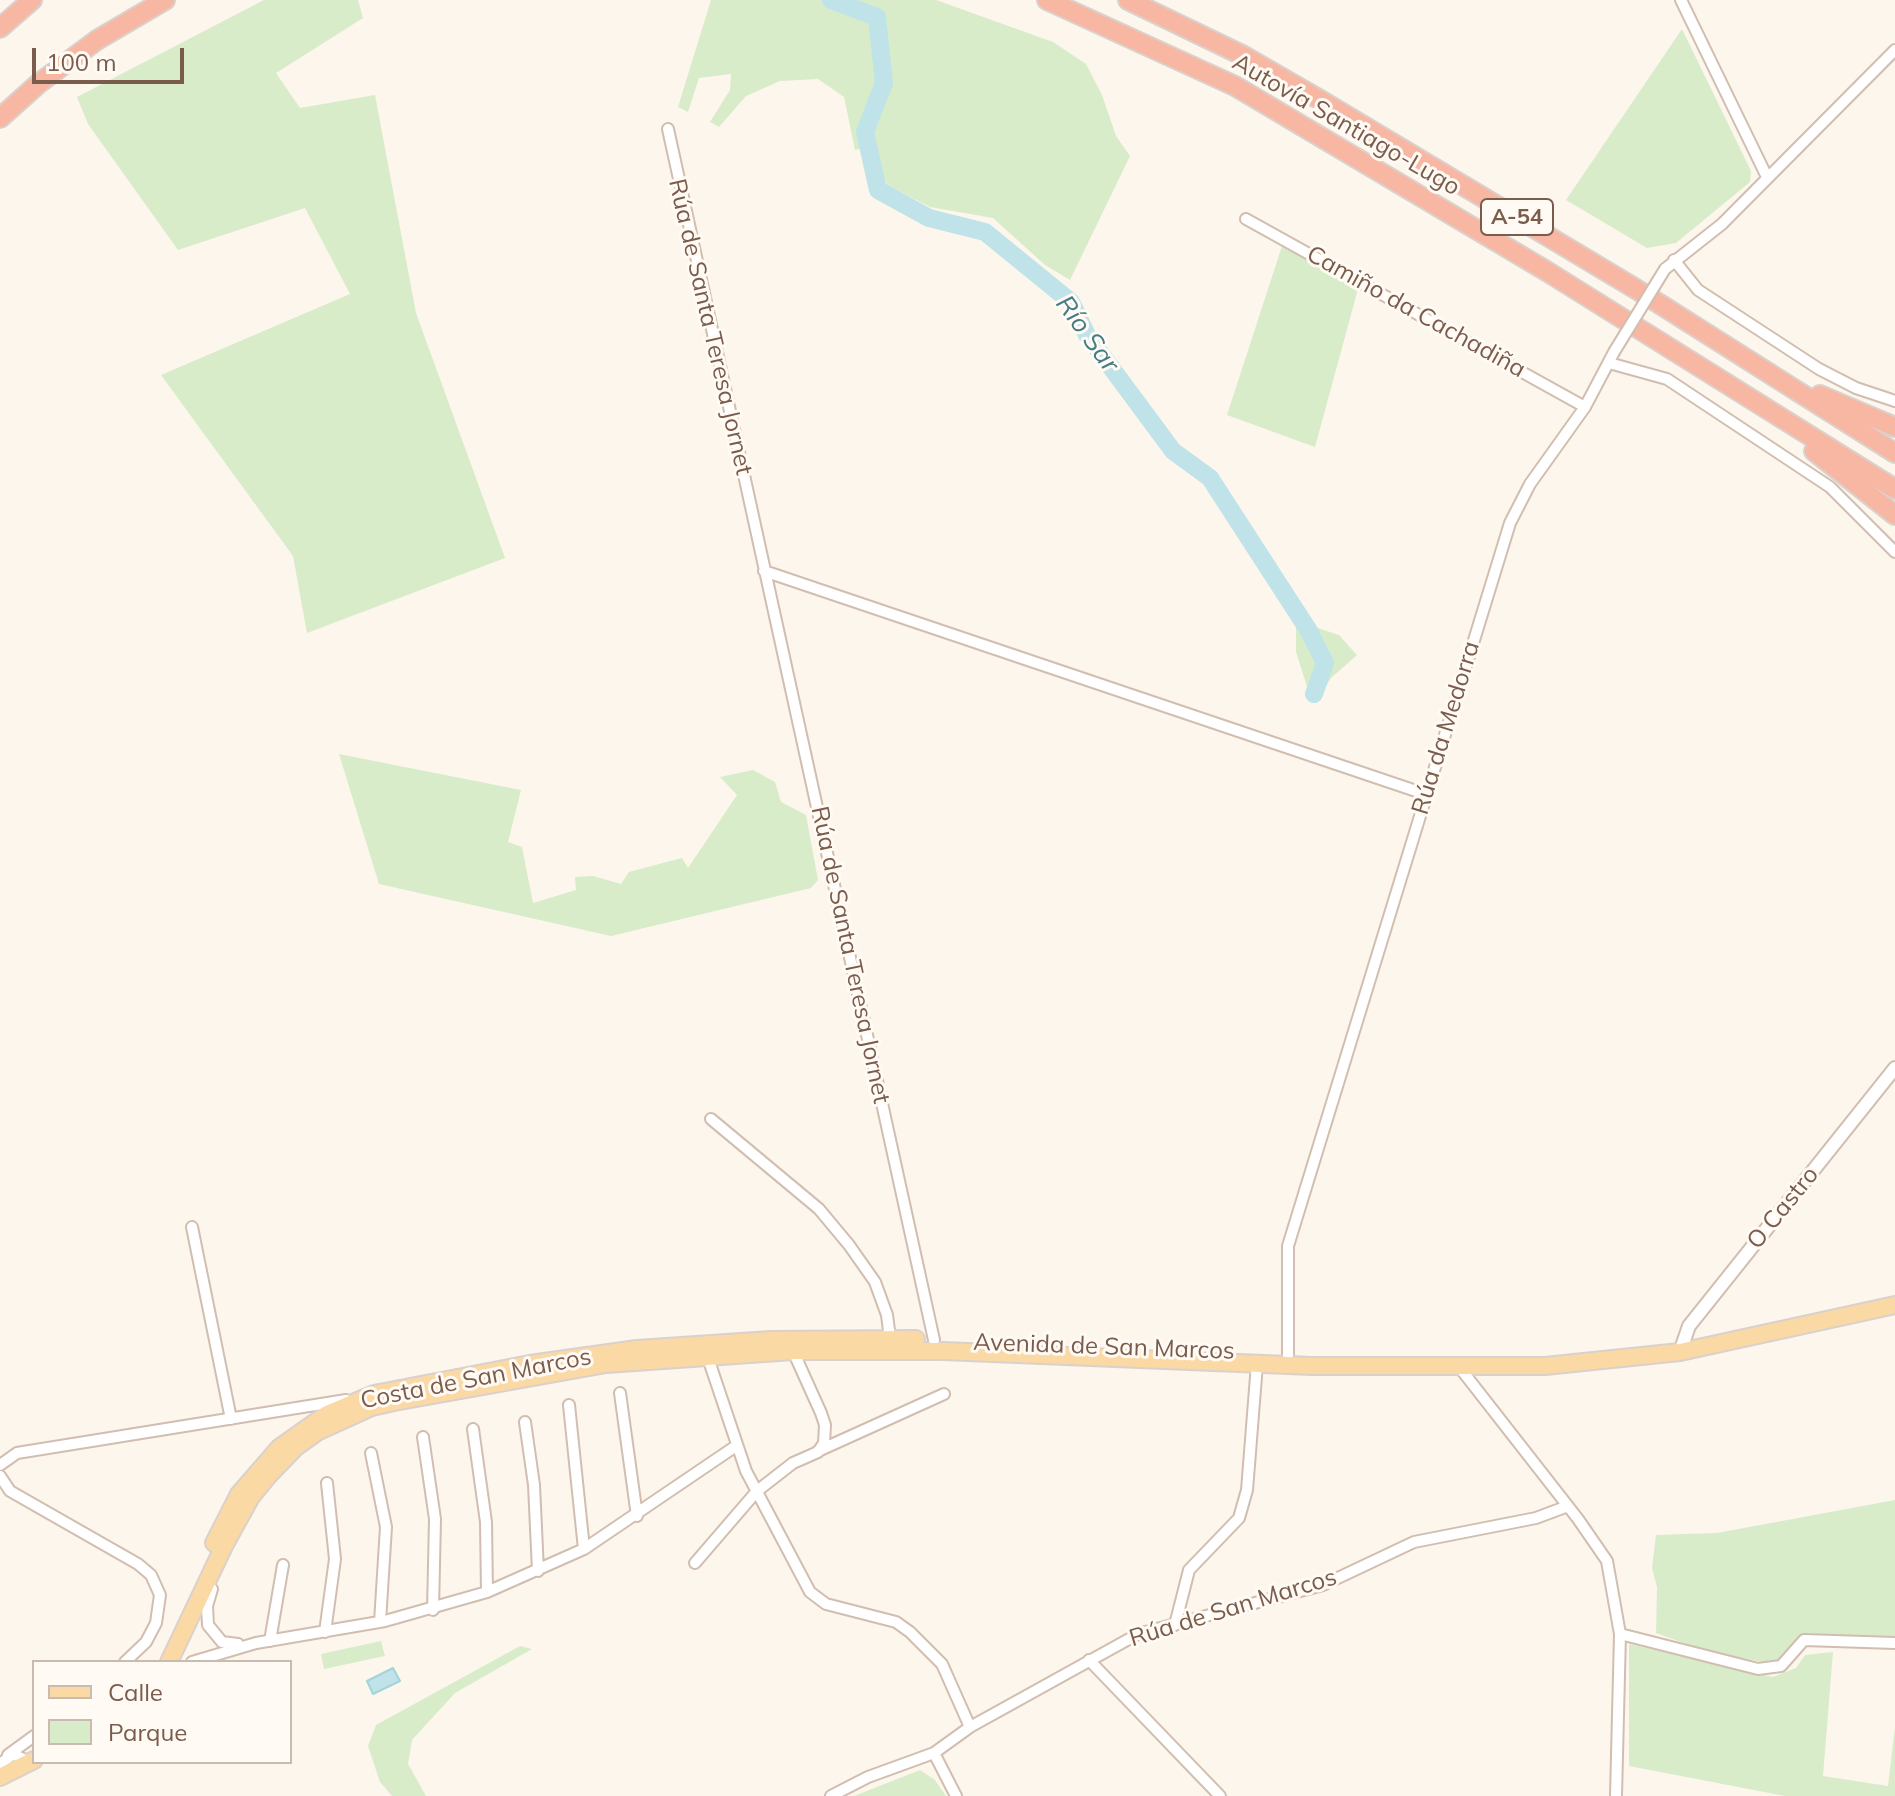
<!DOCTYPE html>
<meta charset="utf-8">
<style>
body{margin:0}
#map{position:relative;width:1895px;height:1796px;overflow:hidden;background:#fdf6ec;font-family:Mulish,sans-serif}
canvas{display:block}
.legend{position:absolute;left:32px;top:1660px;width:260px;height:104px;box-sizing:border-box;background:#fffaf3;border:2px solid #cabbb1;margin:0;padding:10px 14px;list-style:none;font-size:24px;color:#7a5c4d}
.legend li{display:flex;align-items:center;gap:16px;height:40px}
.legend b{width:40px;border:2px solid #cabbb1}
.scale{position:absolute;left:32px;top:48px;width:152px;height:36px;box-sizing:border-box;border:4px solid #7a5c4d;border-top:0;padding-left:10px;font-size:24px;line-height:28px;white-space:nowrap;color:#7a5c4d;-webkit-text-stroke:6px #fffaf3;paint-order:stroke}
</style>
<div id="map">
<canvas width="1895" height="1796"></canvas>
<ul class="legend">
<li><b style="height:10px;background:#fbd9a5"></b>Calle</li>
<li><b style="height:22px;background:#d8ecc9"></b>Parque</li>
</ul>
<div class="scale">100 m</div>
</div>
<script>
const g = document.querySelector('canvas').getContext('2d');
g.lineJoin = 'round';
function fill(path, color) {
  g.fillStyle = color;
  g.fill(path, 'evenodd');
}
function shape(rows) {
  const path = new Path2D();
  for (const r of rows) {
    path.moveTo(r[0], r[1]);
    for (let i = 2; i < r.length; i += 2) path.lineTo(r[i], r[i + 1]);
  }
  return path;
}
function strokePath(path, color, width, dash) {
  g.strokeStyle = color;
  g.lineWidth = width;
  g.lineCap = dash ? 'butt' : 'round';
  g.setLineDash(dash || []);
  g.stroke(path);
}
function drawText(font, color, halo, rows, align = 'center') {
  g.font = font + ' Mulish,sans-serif';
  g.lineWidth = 6;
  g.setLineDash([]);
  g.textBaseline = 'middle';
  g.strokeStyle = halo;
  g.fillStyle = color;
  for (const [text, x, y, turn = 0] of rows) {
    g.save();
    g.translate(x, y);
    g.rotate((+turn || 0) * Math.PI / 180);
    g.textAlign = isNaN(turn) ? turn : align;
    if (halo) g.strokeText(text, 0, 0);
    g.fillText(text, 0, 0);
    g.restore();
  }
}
fill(shape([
 [264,0,358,0,363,18,276,73,300,108,375,95,416,313,505,558,307,633,293,556,161,375,350,294,305,208,178,250,88,124,77,97],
 [711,0,936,0,1053,42,1086,64,1102,95,1116,136,1130,156,1070,280,1045,265,993,218,930,207,887,185,871,147,855,150,844,97,818,79,780,81,746,96,719,127,710,122,730,90,731,74,699,78,688,112,678,107],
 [1682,29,1751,171,1750,182,1676,243,1647,248,1566,200],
 [1282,246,1358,289,1315,447,1227,415],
 [1306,624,1339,635,1357,655,1331,678,1318,698,1311,699,1296,652,1296,627],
 [339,754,521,790,508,842,522,847,533,903,576,890,575,877,593,876,621,884,629,872,682,858,688,868,737,795,720,777,753,770,775,782,781,802,806,815,818,880,811,888,611,936,379,884],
 [1895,1500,1895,1638,1804,1637,1795,1641,1789,1655,1773,1664,1706,1651,1656,1633,1657,1587,1652,1568,1656,1535,1717,1533],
 [381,1641,385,1656,324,1669,321,1654],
 [1629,1644,1773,1677,1796,1668,1805,1655,1833,1652,1823,1776,1888,1786,1895,1726,1895,1796,1785,1796,1629,1766],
 [520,1646,532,1649,455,1693,412,1740,408,1764,426,1796,392,1796,380,1782,368,1746,376,1725],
 [920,1770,935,1780,946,1796,854,1796]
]), '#d8ecc9');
const water = shape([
 [393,1668,400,1681,373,1694,367,1681,393,1668]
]);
fill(water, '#bfe3e8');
strokePath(water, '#a5d3da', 2);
strokePath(shape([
 [831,0,877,17,884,83,865,132,878,190,929,218,985,232,1071,302,1087,335,1173,451,1210,478,1309,631,1325,663,1314,694]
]), '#bfe3e8', 18);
const minor = shape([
 [1681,0,1767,177],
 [668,129,934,1340],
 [1246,219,1585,407],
 [1674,260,1698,290,1819,369,1856,388,1895,401],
 [1665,269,1722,224,1895,50],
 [1609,363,1667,379,1830,487,1895,552],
 [764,571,1425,794],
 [711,1119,819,1209,849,1245,875,1282,887,1315,890,1338],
 [192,1227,231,1419],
 [707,1355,746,1471,810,1592,826,1604,896,1622,910,1632,942,1664,970,1727],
 [1288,1355,1288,1246,1510,523,1530,484,1585,407,1614,352],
 [1460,1368,1578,1519,1607,1561,1620,1634,1616,1796],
 [620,1393,637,1516],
 [569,1405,584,1549],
 [525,1422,534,1485,538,1571],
 [473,1429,486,1522,487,1592],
 [423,1437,435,1519,433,1610],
 [818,1451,944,1394],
 [371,1453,386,1527,380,1622],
 [0,1465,17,1453,346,1400],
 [0,1476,10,1491,138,1564,151,1575,160,1595,156,1623,146,1642,125,1662],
 [695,1563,757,1491,793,1463,818,1452,824,1443,825,1425,821,1413,793,1351],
 [212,1589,207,1606,208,1625,222,1642,238,1644],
 [1175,1625,1189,1570,1239,1518,1247,1490,1257,1364],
 [325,1632,335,1559,327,1483],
 [1620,1634,1758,1669,1781,1666,1804,1640,1895,1643],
 [270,1641,283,1565],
 [1089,1660,1220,1796],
 [192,1662,256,1643,385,1621,487,1592,584,1549,736,1446],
 [934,1753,956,1796],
 [8,1755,34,1736],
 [0,1764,13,1754,29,1762],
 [831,1796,868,1777,934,1753,970,1727,1138,1634,1323,1585,1414,1542,1536,1518,1568,1506]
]);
const tertiary = shape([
 [1680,1352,1689,1326,1895,1068]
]);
const primary = shape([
 [214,1543,239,1494,279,1448,327,1414,374,1394,530,1364,637,1349,771,1340,916,1339],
 [169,1662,224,1546,251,1497,269,1475,296,1447,317,1432,372,1407,394,1402,606,1364,793,1351,943,1351,1312,1366,1545,1366,1680,1352,1895,1305],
 [0,1777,34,1760]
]);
const motorway = shape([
 [1047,0,1235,86,1548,272,1895,489],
 [1128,0,1244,56,1322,101,1636,289,1895,453],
 [0,28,32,0],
 [0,118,38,84,97,40,165,0],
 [1820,395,1895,427],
 [1814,451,1895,515]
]);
strokePath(minor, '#d1beb0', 14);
strokePath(tertiary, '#d1beb0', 16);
strokePath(primary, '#dad1cd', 20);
strokePath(motorway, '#dad1cd', 22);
strokePath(minor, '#fff', 10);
strokePath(tertiary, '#fff', 12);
strokePath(primary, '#fbd9a5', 16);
strokePath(motorway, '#f7b7a3', 18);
const minorBridge = shape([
 [1614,352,1665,269]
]);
strokePath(minorBridge, '#d1beb0', 14, []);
strokePath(minorBridge, '#fff', 10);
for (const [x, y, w] of [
 [1517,217,72]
]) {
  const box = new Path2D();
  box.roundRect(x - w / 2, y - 18, w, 36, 6);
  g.fillStyle = '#fffaf3';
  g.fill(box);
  strokePath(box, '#7a5c4d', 2);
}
drawText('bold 22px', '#7a5c4d', null, [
 ["A-54",1517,217]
]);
drawText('24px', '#7a5c4d', '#fffaf3', [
 ["Autovía Santiago-Lugo",1346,125,30],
 ["Camiño da Cachadiña",1416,312,29],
 ["Rúa de Santa Teresa Jornet",710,327,77],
 ["Rúa da Medorra",1446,728,-73],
 ["Rúa de Santa Teresa Jornet",850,955,78],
 ["O Castro",1783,1208,-51],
 ["Avenida de San Marcos",1104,1347,2],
 ["Costa de San Marcos",476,1379,-11],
 ["Rúa de San Marcos",1233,1608,-17]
]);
drawText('italic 26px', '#437c86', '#fffaf3', [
 ["Río Sar",1087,334,54]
]);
</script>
